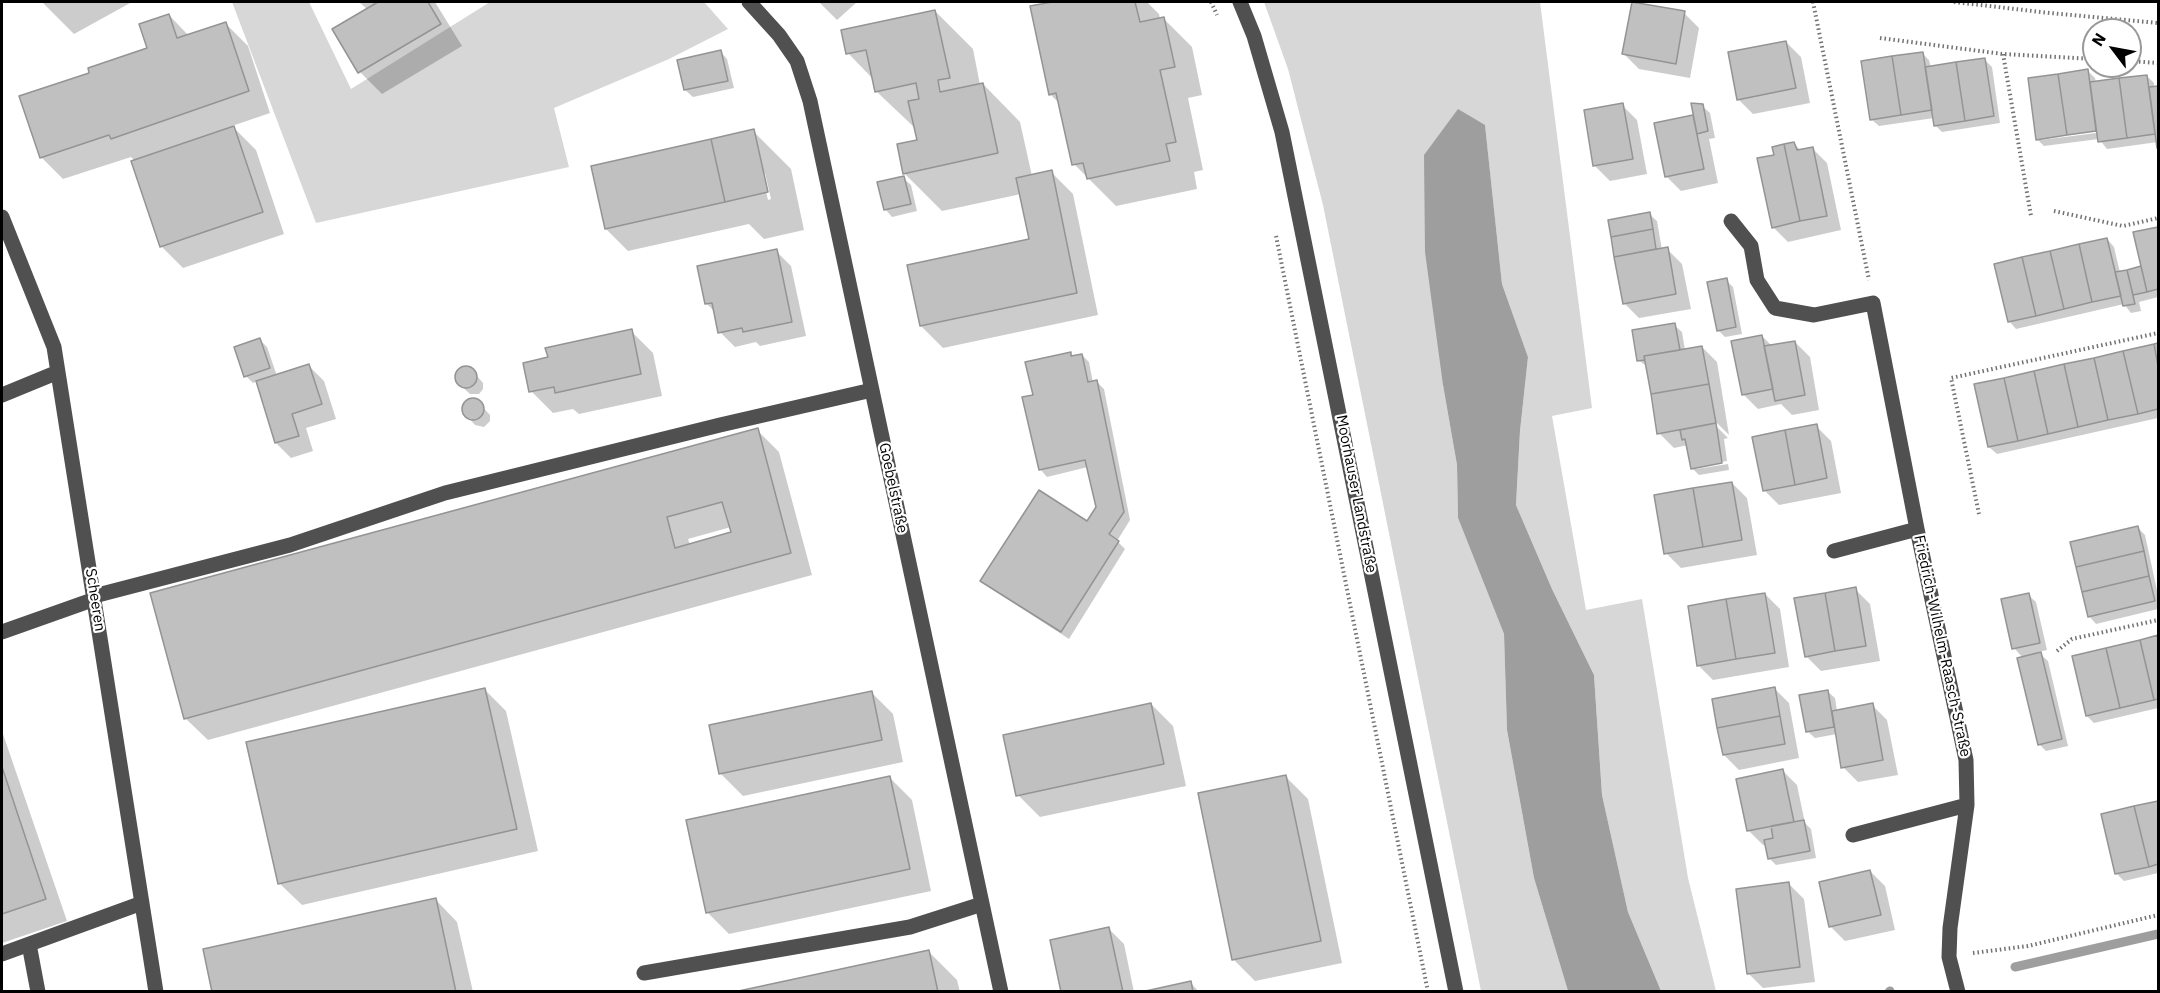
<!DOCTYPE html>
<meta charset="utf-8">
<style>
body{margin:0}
#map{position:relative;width:2160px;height:993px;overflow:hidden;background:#fff;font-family:"IBM Plex Sans",sans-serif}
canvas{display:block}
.frame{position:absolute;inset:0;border:3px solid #000;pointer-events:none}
.north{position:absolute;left:2082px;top:18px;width:60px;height:60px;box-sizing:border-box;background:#fff;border:2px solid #999;border-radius:50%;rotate:302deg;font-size:16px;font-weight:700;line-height:24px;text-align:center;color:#000}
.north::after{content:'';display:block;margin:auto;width:21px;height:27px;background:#000;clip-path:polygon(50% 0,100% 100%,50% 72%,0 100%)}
</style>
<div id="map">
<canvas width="2160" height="993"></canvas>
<div class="frame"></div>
<div class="north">N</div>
</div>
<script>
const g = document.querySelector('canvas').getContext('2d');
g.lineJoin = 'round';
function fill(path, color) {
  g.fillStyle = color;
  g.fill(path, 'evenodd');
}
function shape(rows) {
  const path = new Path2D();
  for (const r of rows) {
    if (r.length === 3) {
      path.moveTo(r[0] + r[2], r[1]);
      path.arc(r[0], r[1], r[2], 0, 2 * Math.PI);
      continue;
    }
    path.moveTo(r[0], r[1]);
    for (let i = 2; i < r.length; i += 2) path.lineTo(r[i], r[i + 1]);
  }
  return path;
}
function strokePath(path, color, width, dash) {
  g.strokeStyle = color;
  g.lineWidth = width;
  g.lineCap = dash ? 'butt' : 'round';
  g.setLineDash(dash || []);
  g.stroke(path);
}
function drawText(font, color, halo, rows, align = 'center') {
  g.font = font + ' "IBM Plex Sans",sans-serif';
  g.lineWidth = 4.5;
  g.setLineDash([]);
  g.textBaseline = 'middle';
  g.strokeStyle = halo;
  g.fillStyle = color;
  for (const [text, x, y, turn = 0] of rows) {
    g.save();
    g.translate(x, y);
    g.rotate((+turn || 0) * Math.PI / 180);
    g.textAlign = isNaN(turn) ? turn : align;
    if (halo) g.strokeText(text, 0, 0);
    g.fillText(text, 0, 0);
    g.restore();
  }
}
fill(shape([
 [232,2,309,2,351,89,490,2,704,2,728,29,669,59,554,108,569,167,316,223],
 [1264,2,1540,2,1592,408,1552,416,1586,610,1642,599,1688,878,1716,991,1661,991,1628,912,1602,795,1594,675,1552,589,1516,505,1520,431,1528,357,1502,284,1485,126,1443,385,1457,465,1458,518,1504,634,1507,730,1534,878,1568,991,1481,991,1323,205,1288,69]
]), '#d7d7d7');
fill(shape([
 [1458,109,1485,125,1502,284,1528,357,1520,431,1516,505,1552,589,1594,675,1602,795,1628,912,1661,991,1568,991,1534,878,1507,730,1504,634,1458,518,1457,465,1443,385,1425,252,1424,155]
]), '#9e9e9e');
fill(shape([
 [42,2,132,2,74,34],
 [359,2,435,2,462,46,382,94,360,72,368,10],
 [819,2,857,2,837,20],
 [1059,2,1147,2,1159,14,1160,19,1163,18,1192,47,1202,95,1188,98,1203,170,1194,172,1197,189,1116,206,1074,164,1060,104,1050,94,1031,7],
 [935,11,973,49,980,85,983,84,1020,122,1032,176,1051,172,1073,194,1098,315,943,348,921,326,1031,240,1021,194,942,211,904,173,919,142,916,129,876,91,874,80,848,53],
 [1684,13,1699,28,1690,78,1639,69,1624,54],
 [169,15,189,36,226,24,248,46,270,113,232,126,256,150,284,234,183,268,161,246,135,161,131,157,63,179,41,157,91,74,149,49],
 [1786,42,1801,57,1810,103,1753,114,1738,99],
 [720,51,727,59,734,88,693,97,685,90],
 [1922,53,1929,60,1931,68,1985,60,1992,67,2000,123,1942,132,1935,125,1934,118,1879,126,1871,119],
 [2088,71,2095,78,2096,83,2147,76,2154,83,2154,88,2158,87,2158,147,2158,142,2107,149,2099,139,2044,146,2037,139],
 [2104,129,2104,132,2041,140,2041,137],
 [1622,105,1637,120,1647,174,1610,181,1595,166,1585,111],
 [1702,106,1710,113,1715,138,1709,139,1718,183,1681,191,1666,176,1693,116,1696,119],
 [753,131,791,169,804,230,764,239,749,224,628,251,606,229],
 [762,173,765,173,771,199,768,200],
 [1794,143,1801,151,1812,148,1827,163,1841,230,1788,242,1773,227,1775,156],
 [903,178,911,185,917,211,892,217,885,209],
 [1649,214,1657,221,1662,250,1667,249,1682,264,1691,309,1639,318,1624,303,1610,221],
 [2158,228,2158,297,2139,302,2141,311,2131,313,2124,304,2016,329,2009,321,2107,239,2114,247,2120,273,2143,267,2135,233],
 [776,251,791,266,806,336,760,346,756,342,735,347,720,332,715,312,706,303],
 [1726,280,1733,287,1742,334,1725,337,1718,330],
 [1674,325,1682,332,1685,350,1702,347,1717,362,1729,435,1711,417,1709,419,1728,438,1724,439,1727,461,1696,466,1696,469,1728,464,1729,470,1699,475,1692,468,1688,445,1674,448,1659,433,1648,367,1638,360],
 [631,331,653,353,662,396,579,414,573,409,553,413,531,391,549,358],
 [1762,336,1772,346,1795,342,1810,357,1819,410,1792,415,1781,404,1758,409,1743,394],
 [260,340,267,347,277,376,309,366,324,381,336,419,306,428,313,451,291,458,276,443,257,381,253,383,246,376],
 [2158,345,2158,418,1997,454,1989,447,1976,386],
 [1070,353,1074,357,1082,355,1089,362,1093,383,1097,382,1104,389,1130,520,1117,541,1125,549,1069,639,990,588,982,581,1088,523,1097,507,1088,467,1047,477,1040,469,1035,396],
 [462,368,472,370,483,383,483,389,479,394,470,394,457,382,457,372],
 [470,400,476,400,490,415,490,421,484,427,475,425,463,411,465,405],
 [1816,426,1831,441,1841,493,1779,505,1764,490],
 [757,430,779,452,812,575,208,740,185,718],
 [731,527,732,533,690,545,688,539],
 [1732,483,1747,498,1757,555,1681,568,1666,553],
 [2137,527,2145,535,2158,595,2158,609,2096,624,2089,616],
 [1855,589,1870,604,1880,661,1821,671,1806,656],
 [1765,594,1780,609,1789,667,1713,680,1698,665],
 [2028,595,2036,602,2047,650,2038,652,2048,661,2068,746,2046,751,2039,744,2023,658,2014,648],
 [2158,637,2158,708,2094,723,2087,716,2074,657],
 [1774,688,1789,703,1799,758,1739,770,1724,755],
 [484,689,506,711,538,851,302,905,279,883],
 [1827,691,1835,698,1837,711,1872,705,1887,720,1898,775,1858,782,1843,767,1837,734,1815,738,1807,731],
 [871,692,893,714,903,762,743,796,721,774,711,727],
 [1151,704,1173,726,1186,786,1040,817,1018,795],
 [2,731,67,921,2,943],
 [1782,770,1797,785,1805,823,1811,829,1816,858,1776,865,1769,858,1766,845,1763,845,1748,830],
 [1286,777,1308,799,1342,963,1255,981,1233,959],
 [890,778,912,800,931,891,729,934,707,912],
 [2158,802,2158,873,2124,881,2117,874,2103,815],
 [1870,871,1885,886,1895,930,1845,941,1830,926],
 [1789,884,1804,899,1815,982,1763,988,1748,973],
 [435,899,457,922,473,992,213,992],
 [1109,929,1124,944,1134,992,1062,992],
 [929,952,957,980,960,992,742,992],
 [1191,983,1199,992,1149,992]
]), '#0003');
strokePath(shape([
 [2015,967,2158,934],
 [1889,992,1890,991]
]), '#9e9e9e', 9);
const building = shape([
 [378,2,428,2,441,24,358,73,332,29,378,2],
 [1052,2,1135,2,1140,22,1164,17,1175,67,1160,70,1176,142,1166,144,1170,161,1087,179,1083,163,1072,165,1056,93,1049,95,1030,6,1052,2],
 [1632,2,1685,11,1676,64,1622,54,1632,2],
 [935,10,950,78,938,80,940,92,983,83,998,153,903,174,897,144,917,140,908,101,919,99,916,83,875,92,866,50,846,54,841,30,935,10],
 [169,14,177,38,226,22,249,91,111,139,109,135,40,158,19,96,89,73,88,68,147,48,139,24,169,14],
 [1786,41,1796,88,1737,100,1728,52,1786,41],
 [721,50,728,81,684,90,677,60,721,50],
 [1923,52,1932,110,1901,115,1892,56,1923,52],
 [1892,56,1901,115,1870,120,1861,61,1892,56],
 [1985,58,1994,116,1965,121,1956,62,1985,58],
 [1956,62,1965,121,1934,126,1925,67,1956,62],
 [2088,69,2096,131,2067,135,2058,74,2088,69],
 [2058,74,2067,135,2036,140,2028,78,2058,74],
 [2147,75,2155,134,2127,138,2119,78,2147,75],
 [2119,78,2127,138,2098,142,2090,82,2119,78],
 [2158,86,2158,147,2157,148,2149,87,2158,86],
 [1623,103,1633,159,1593,166,1584,110,1623,103],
 [1691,103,1703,104,1708,131,1697,134,1691,103],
 [1693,115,1704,169,1665,177,1654,123,1693,115],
 [234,126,263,212,160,247,131,161,234,126],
 [754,129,768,192,725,202,711,139,754,129],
 [711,139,725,202,605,229,591,166,711,139],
 [1794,142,1797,150,1813,147,1827,216,1800,221,1784,144,1794,142],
 [1784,144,1800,221,1772,228,1757,158,1774,155,1772,147,1784,144],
 [1052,170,1077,293,920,326,907,265,1029,239,1016,178,1052,170],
 [904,176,911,204,884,210,877,182,904,176],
 [1650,212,1653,229,1611,237,1608,220,1650,212],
 [2158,227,2158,289,2147,292,2133,232,2158,227],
 [1653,229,1656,249,1614,257,1611,237,1653,229],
 [2107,238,2121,296,2092,302,2079,244,2107,238],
 [2079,244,2092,302,2064,309,2050,251,2079,244],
 [1668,247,1676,294,1623,304,1614,257,1668,247],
 [777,249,792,322,743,332,742,328,718,333,712,303,705,304,697,266,777,249],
 [2050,251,2064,309,2036,316,2022,257,2050,251],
 [2022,257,2036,316,2008,322,1994,264,2022,257],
 [2141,266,2147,292,2133,295,2127,270,2141,266],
 [2127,270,2135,304,2123,306,2115,272,2127,270],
 [1727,278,1736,327,1717,331,1707,282,1727,278],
 [1675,323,1680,350,1644,356,1645,360,1637,361,1632,330,1675,323],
 [632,329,641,374,555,393,554,387,529,392,523,363,548,357,545,348,632,329],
 [1762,335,1773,389,1742,395,1731,341,1762,335],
 [260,338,270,368,244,377,234,347,260,338],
 [1795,341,1805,395,1775,401,1764,346,1795,341],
 [2158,343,2158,366,2154,344,2158,343],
 [2154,344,2158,366,2158,409,2138,414,2123,351,2154,344],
 [1702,346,1709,384,1651,394,1644,356,1702,346],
 [2123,351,2138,414,2108,420,2094,358,2123,351],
 [1071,352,1071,356,1082,354,1088,382,1097,380,1124,512,1109,534,1119,541,1061,632,980,581,1039,490,1087,521,1096,507,1085,460,1039,470,1022,397,1033,395,1025,362,1071,352],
 [2094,358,2108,420,2078,427,2064,364,2094,358],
 [309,364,322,404,292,414,299,436,275,443,256,381,309,364],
 [2064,364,2078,427,2048,434,2034,371,2064,364],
 [466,377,11],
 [2034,371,2048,434,2018,441,2004,378,2034,371],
 [2004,378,2018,441,1988,447,1974,384,2004,378],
 [1709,384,1716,423,1657,434,1651,394,1709,384],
 [473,409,11],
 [1716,423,1722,463,1691,469,1685,439,1682,440,1680,430,1716,423],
 [1817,424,1827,478,1795,485,1785,430,1817,424],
 [758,428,791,553,184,719,150,593,758,428],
 [722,502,731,532,675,548,667,517,722,502],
 [1785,430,1795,485,1763,491,1752,437,1785,430],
 [1732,482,1742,540,1703,547,1693,488,1732,482],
 [1693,488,1703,547,1664,554,1654,495,1693,488],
 [2138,526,2144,551,2076,567,2070,542,2138,526],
 [2144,551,2149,576,2082,592,2076,567,2144,551],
 [2149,576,2155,601,2088,617,2082,592,2149,576],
 [1856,587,1866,646,1835,651,1825,593,1856,587],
 [1765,593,1775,653,1736,659,1726,599,1765,593],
 [1825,593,1835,651,1805,657,1794,598,1825,593],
 [2029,593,2040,643,2012,649,2001,599,2029,593],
 [1726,599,1736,659,1697,666,1688,606,1726,599],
 [2158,635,2158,699,2154,700,2140,640,2158,635],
 [2140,640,2154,700,2120,708,2106,648,2140,640],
 [2106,648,2120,708,2086,716,2072,656,2106,648],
 [2041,652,2062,739,2038,745,2017,658,2041,652],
 [1775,687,1780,716,1717,728,1712,699,1775,687],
 [485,688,517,829,278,884,246,742,485,688],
 [1828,690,1834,727,1806,732,1799,695,1828,690],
 [872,691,882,740,719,774,709,725,872,691],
 [1151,703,1164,764,1016,796,1003,735,1151,703],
 [1873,703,1883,760,1841,768,1832,711,1873,703],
 [1780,716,1785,744,1723,755,1717,728,1780,716],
 [2,767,46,899,2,914,2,767],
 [1783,769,1794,822,1747,831,1736,779,1783,769],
 [1286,775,1321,941,1232,960,1198,793,1286,775],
 [890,776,910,869,706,913,686,820,890,776],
 [2158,801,2158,864,2149,867,2134,806,2158,801],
 [2134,806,2149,867,2115,874,2101,814,2134,806],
 [1804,820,1810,851,1768,859,1764,840,1773,838,1771,826,1804,820],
 [1870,870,1881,915,1829,927,1819,882,1870,870],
 [1789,882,1800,967,1747,974,1736,889,1789,882],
 [436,898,456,992,212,992,203,949,436,898],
 [1109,927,1123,992,1061,992,1050,940,1109,927],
 [929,950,938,992,734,992,929,950],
 [1191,981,1193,992,1141,992,1191,981]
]);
fill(building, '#c0c0c0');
strokePath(building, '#949494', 1.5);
strokePath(shape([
 [1211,2,1217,15],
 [1813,2,1869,280],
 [1954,2,2050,13,2158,23],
 [1880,38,2003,54,2094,59],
 [2003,54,2031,216],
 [2130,61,2158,63],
 [2054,211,2123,226,2158,218],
 [1276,236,1428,992],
 [1979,514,1951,378,2158,333],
 [2057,651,2072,639,2158,620],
 [1973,953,2028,946,2158,915]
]), '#727272', 4, [1.5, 3]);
strokePath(shape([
 [749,2,779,35,797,61,810,101,1001,992],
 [1240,2,1254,36,1282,132,1456,992],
 [2,217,54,347,156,992],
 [1731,221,1751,246,1757,280,1775,308,1814,315,1873,303,1917,529,1966,760,1967,805,1950,928,1949,957,1958,992],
 [2,395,58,372],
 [1834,551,1917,529],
 [94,596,290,545,445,493,720,425,872,390],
 [2,632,95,599],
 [1853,835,1967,805],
 [29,944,38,992],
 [2,954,142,903],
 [644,973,910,927,982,904]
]), '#505050', 15);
drawText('15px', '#000', '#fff', [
 ["Goebelstraße",893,488,78],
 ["Moorhauser Landstraße",1356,494,79],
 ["Scheeren",95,600,81],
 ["Friedrich-Wilhelm-Raasch-Straße",1942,646,78]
]);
</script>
